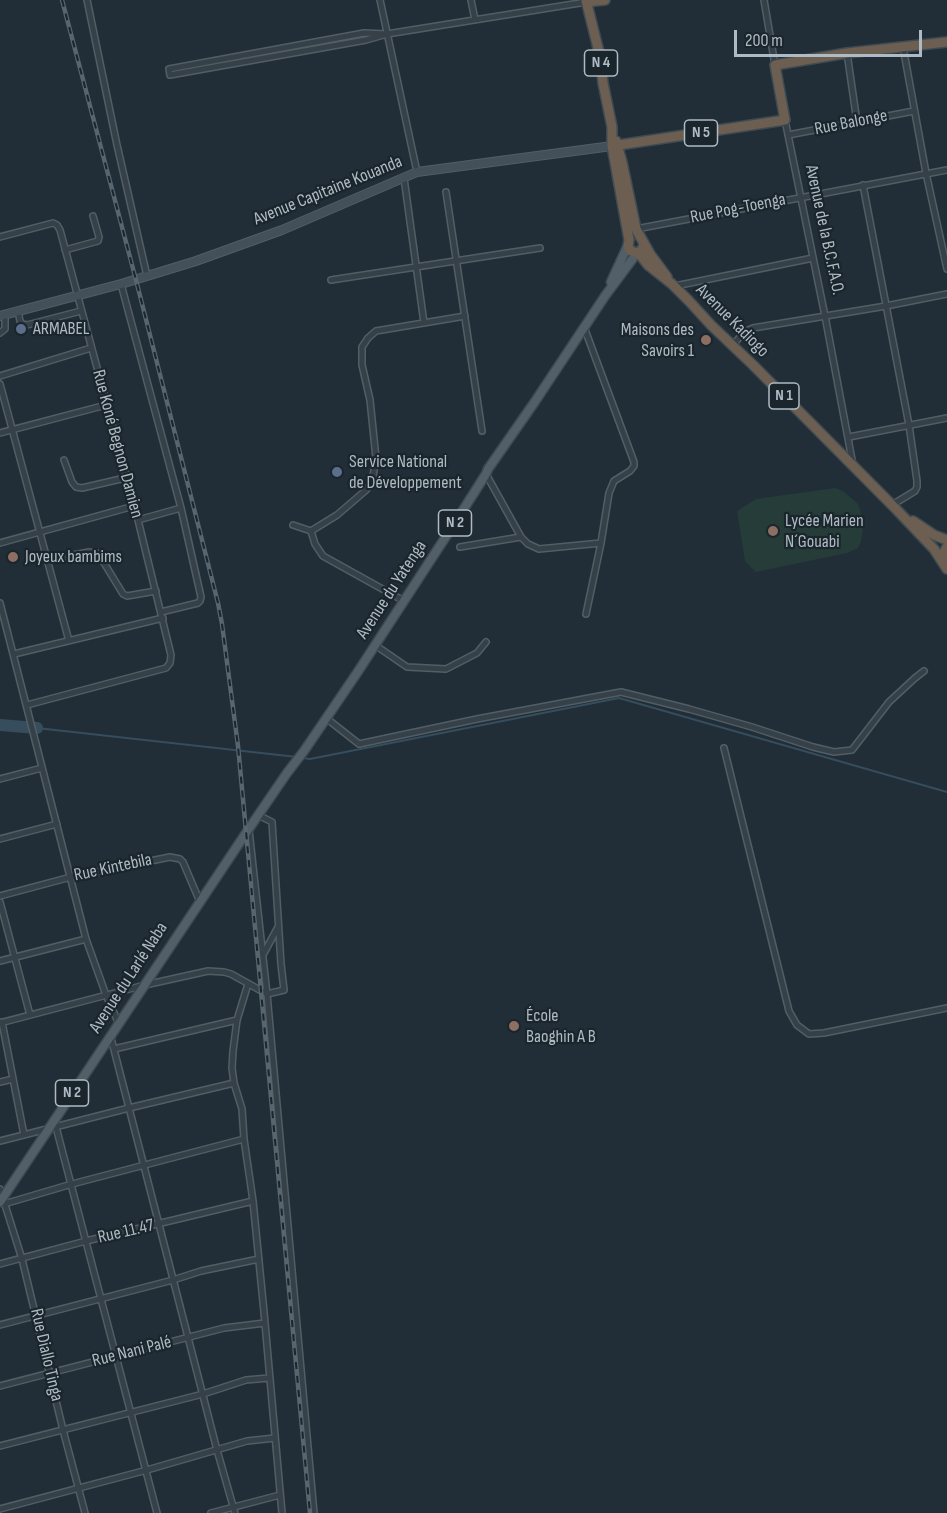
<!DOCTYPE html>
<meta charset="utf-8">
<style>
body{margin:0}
#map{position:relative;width:947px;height:1513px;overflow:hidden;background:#212e37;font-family:"Sofia Sans Condensed",sans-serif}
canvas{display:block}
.scale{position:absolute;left:734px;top:30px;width:188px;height:27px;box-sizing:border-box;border:3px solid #afbbc4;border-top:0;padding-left:8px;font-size:18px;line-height:21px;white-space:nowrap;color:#afbbc4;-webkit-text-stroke:4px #1a252c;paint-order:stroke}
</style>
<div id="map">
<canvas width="947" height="1513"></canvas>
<div class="scale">200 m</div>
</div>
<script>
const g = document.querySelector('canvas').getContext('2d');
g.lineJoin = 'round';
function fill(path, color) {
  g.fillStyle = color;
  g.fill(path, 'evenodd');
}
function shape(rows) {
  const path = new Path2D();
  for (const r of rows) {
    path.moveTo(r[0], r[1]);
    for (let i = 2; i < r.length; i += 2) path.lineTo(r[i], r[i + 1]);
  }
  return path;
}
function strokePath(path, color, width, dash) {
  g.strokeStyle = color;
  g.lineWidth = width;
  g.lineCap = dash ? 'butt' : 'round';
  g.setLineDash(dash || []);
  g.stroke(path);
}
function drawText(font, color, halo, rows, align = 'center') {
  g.font = font + ' "Sofia Sans Condensed",sans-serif';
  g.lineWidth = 4.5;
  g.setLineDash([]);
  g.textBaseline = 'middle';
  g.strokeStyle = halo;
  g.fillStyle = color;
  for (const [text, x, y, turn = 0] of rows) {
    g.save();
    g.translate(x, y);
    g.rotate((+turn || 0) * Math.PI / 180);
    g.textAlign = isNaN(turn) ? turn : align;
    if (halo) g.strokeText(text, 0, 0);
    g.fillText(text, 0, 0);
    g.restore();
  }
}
fill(shape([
 [835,488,843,491,858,504,864,522,861,541,858,548,847,553,756,572,745,561,737,511,756,499]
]), '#263c39');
strokePath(shape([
 [37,728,297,757],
 [303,758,310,759,619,698,947,792]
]), '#364d5e', 2);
strokePath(shape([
 [0,725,37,728]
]), '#364d5e', 12);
const street = shape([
 [87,0,117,145,147,276],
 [380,0,417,172],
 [471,0,475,20],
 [764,0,775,65],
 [387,34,364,33,169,69,170,75,366,40,387,34,586,2],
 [903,47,926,173,947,269],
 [847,53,857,122],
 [785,120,825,316,853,465],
 [788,135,914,111],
 [404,178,424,323],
 [863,185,909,425,917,481,917,487,915,491,892,505],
 [446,192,482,431],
 [636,229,947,170],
 [0,237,53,223,57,225,60,230,138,520,171,655,170,663,166,668,27,705],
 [65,250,98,241,99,237,93,216],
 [331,280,540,248],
 [121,284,181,508,201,597,200,601,198,603,161,612],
 [675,286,813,258],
 [18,311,20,321,22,324,27,325,81,311],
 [584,327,634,462,634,466,630,471,614,481,609,493,601,543,586,614],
 [0,333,5,329,5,314],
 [733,345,744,332,753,328,886,306,947,294],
 [0,376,91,348],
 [0,384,69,641],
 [0,433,106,405],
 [849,437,947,418],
 [64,460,72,482,76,487,82,488,125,478],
 [486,474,521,537,528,544,539,549,601,543],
 [138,520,181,508],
 [293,525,311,531,337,515,365,491,372,483,376,458,370,400,362,365,362,347,368,338,376,331,465,316],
 [311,531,315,544,323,556,404,601],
 [0,543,134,506],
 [460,547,521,537],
 [47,560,89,552,97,553,101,558,123,594,127,596,156,591],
 [0,603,86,939,106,995,119,1024],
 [375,645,407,667,446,669,477,653,486,642],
 [14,654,163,618],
 [326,718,359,744,477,719,621,692,689,709,752,727,813,747,834,752,852,750,889,702,915,678,924,671],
 [724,748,789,1011,797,1025,809,1034,824,1033,947,1008],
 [0,779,42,768],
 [249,830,267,994,314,1513],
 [0,839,57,824],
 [0,896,71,877,170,857,180,859,183,862,200,902],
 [0,902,30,1015],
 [264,953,278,927],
 [0,961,86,939],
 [248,984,237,1020,233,1051,232,1068,234,1083,242,1109,244,1139,253,1201,264,1312,282,1513],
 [2,1022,24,1135],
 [0,1023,145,985,208,971,224,972,231,974,267,994,284,990,281,964,272,822,258,815],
 [111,1038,217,1450,235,1513],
 [114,1049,237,1020],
 [0,1082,13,1079],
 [56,1127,157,1513],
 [0,1141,129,1108,234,1083],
 [0,1189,22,1259,63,1430,85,1513],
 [4,1204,72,1184,244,1139],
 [0,1264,86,1241,253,1201],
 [0,1325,173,1280,201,1271,259,1259],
 [0,1386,224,1328,265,1323],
 [0,1446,203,1394,246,1380,269,1378],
 [0,1509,147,1470,247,1441,275,1438],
 [211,1513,280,1495]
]);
const secondary = shape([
 [0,316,121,284,196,261,282,230,417,172,612,146]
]);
const primary = shape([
 [611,282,628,245],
 [0,1202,246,833,287,773,304,751,357,673,458,518,486,474,488,469,534,403,605,296,637,253]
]);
const highway = shape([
 [586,0,600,56,603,83,612,127,612,146,629,240,628,246,631,251,637,253,642,250,644,244],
 [586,2,605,0],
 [616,141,622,162,636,229,650,254,667,277],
 [612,146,785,120,775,65,847,53,947,42],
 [638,252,648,265,672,284,689,301,711,325,753,365,896,509,934,549,947,569],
 [913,521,934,535,947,540],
 [943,562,943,554,947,547]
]);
strokePath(street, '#525e65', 8);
strokePath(secondary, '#525e65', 10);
strokePath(primary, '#3e4951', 11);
strokePath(highway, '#3f4b52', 12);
strokePath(street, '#354048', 5);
strokePath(secondary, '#43505a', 8);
strokePath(primary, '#535f68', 8);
strokePath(highway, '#6d5e52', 9);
const rail = shape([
 [62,0,136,280,218,603,222,624,238,746,310,1513]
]);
strokePath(rail, '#57656f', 4.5);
strokePath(rail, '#1a252c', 2, [7]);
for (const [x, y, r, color] of [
 [21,329,6,"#5c6f8a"],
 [706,340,6,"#8d6e63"],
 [337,472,6,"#5c6f8a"],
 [773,531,6,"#8d6e63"],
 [13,557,6,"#8d6e63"],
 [514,1026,6,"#8d6e63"]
]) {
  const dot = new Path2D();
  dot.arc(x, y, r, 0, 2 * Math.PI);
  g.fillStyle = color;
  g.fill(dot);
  strokePath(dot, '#1a252c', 2);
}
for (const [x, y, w] of [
 [601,63,33],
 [701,133,33],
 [784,396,30],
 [455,523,33],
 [72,1093,33]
]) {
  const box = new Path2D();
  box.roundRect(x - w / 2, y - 13, w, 26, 4.5);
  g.fillStyle = '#1a252c';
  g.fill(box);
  strokePath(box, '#afbbc4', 1.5);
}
drawText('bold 16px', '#afbbc4', null, [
 ["N 4",601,63],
 ["N 5",701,133],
 ["N 1",784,396],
 ["N 2",455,523],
 ["N 2",72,1093]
]);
drawText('18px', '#afbbc4', '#1a252c', [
 ["Rue Balonge",851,123,-11],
 ["Avenue Capitaine Kouanda",328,191,-22],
 ["Rue Pog-Toenga",738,209,-11],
 ["Avenue de la B.C.F.A.O.",824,230,78],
 ["Avenue Kadiogo",732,321,45],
 ["Rue Koné Begnon Damien",117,444,75],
 ["Avenue du Yatenga",392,590,-57],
 ["Rue Kintebila",113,868,-12],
 ["Avenue du Larlé Naba",129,978,-57],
 ["Rue 11.47",126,1232,-13],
 ["Rue Nani Palé",132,1352,-14],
 ["Rue Diallo Tinga",46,1355,77]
]);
drawText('18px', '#afbbc4', '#1a252c', [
 ["ARMABEL",33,329],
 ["Maisons des",694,330,"right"],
 ["Savoirs 1",694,351,"right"],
 ["Service National",349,462],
 ["de Développement",349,483],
 ["Lycée Marien",785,521],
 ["N´Gouabi",785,542],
 ["Joyeux bambims",25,557],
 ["École",526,1016],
 ["Baoghin A B",526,1037]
], 'left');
</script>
